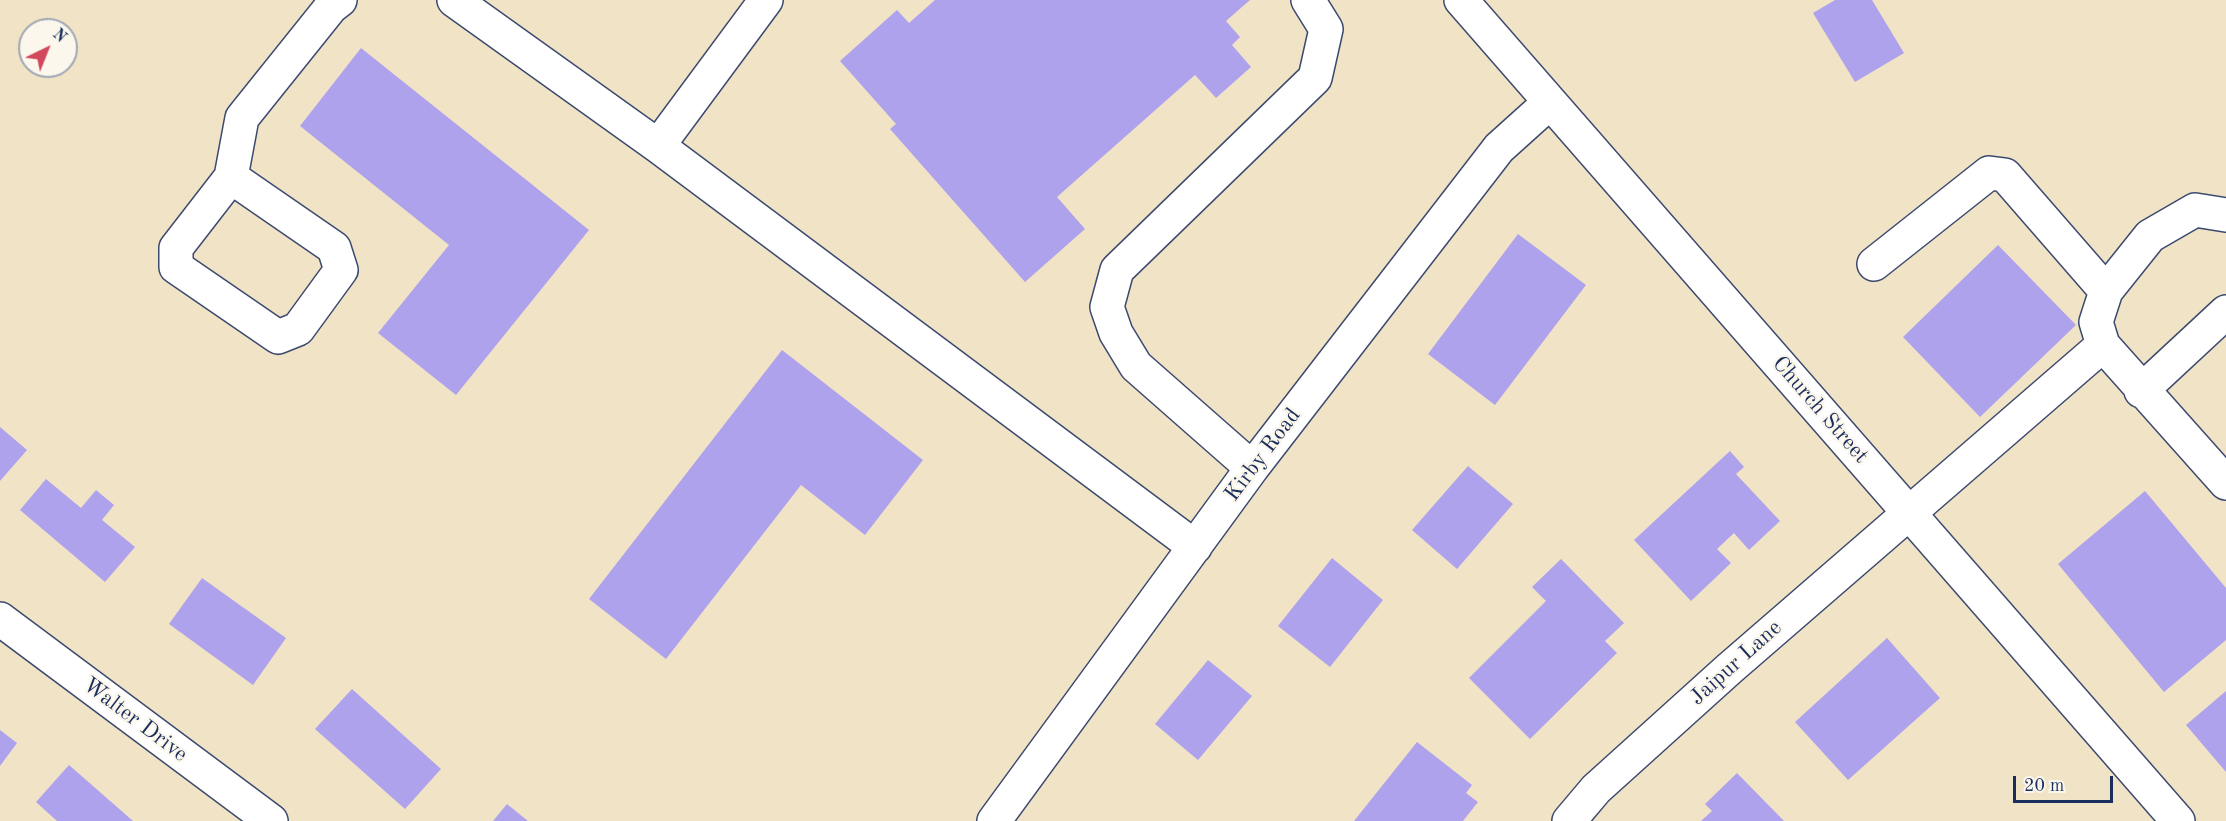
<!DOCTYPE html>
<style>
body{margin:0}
#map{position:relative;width:2226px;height:821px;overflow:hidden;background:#f1e3c6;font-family:"Old Standard TT",serif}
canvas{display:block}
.north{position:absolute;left:18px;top:18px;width:60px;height:60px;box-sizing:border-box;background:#fbf7ec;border:2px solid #a1a7b3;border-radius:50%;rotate:43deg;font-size:16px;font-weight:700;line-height:24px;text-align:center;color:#1b2f5e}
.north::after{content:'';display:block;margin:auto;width:21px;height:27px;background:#d1495b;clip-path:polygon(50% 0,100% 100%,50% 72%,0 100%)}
.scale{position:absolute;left:2013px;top:776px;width:100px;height:27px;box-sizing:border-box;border:3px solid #1b2f5e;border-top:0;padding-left:8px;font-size:18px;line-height:21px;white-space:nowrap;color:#1b2f5e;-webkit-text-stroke:4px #fbf7ec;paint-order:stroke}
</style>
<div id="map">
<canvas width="2226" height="821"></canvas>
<div class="north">N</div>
<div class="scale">20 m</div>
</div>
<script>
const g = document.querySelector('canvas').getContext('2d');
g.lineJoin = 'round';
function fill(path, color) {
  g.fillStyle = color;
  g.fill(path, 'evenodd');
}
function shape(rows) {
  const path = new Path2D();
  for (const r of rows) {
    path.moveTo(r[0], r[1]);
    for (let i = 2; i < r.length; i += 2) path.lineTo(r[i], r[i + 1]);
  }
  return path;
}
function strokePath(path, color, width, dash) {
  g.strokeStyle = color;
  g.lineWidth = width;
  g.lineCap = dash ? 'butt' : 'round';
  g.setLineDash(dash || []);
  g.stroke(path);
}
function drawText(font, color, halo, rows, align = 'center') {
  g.font = font + ' "Old Standard TT",serif';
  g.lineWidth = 4.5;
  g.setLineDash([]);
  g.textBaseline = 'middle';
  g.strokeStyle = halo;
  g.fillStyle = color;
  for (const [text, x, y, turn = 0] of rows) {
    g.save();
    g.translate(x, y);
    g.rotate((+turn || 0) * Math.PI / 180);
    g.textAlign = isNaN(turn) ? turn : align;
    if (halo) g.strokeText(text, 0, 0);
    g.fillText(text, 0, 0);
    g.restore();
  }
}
fill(shape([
 [935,0,1250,0,1226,21,1240,37,1232,45,1251,67,1216,98,1195,75,1057,197,1085,229,1025,282,890,129,896,124,840,61,897,10,909,23],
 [1835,0,1872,0,1904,53,1855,82,1813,13],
 [361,48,589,230,456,395,378,333,449,245,300,126],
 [1518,234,1586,285,1495,405,1428,354],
 [1998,245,2076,325,1980,417,1903,337],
 [782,350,923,460,865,535,801,485,666,659,589,599],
 [0,427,27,450,0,481],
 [1730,451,1744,467,1736,474,1780,521,1749,550,1734,533,1717,549,1731,563,1691,601,1634,540],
 [1468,466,1513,504,1457,569,1412,530],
 [46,479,81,508,96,490,114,505,102,520,135,547,105,582,20,510],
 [2145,491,2226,588,2226,640,2164,692,2058,564],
 [1332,558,1383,600,1330,667,1278,626],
 [1561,559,1624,623,1605,641,1617,653,1530,739,1469,678,1546,601,1532,587],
 [202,578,286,638,253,685,169,624],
 [1887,638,1940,698,1848,780,1795,722],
 [1208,660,1252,696,1198,760,1155,724],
 [352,689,441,769,405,809,315,729],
 [2226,691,2226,772,2186,725],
 [0,730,17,743,0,766],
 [1417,742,1472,785,1466,793,1478,802,1463,821,1354,821],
 [69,765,133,821,57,821,36,802],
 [1737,773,1784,821,1701,821,1712,811,1705,804],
 [507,804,528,821,493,821]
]), '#aea2ec');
const minor = shape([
 [454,0,658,146,1195,547],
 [658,146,766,0],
 [231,177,334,248,341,270,298,329,278,337,176,267,176,248,231,177,242,118,331,7,340,0],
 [1874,264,1989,173,2005,175,2106,291],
 [2103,345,2096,322,2106,291,2150,236,2195,210,2226,215],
 [2141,391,2226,312],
 [1252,468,1136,366,1116,333,1107,307,1117,270,1315,78,1326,29,1308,0],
 [0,619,271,821],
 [994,821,1252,468,1499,148,1549,103],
 [1569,821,1596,789,1729,669,2103,345,2226,483]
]);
const major = shape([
 [1461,0,2178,821]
]);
strokePath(minor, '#3b4a6e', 36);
strokePath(major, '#3b4a6e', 36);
strokePath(minor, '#fff', 33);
strokePath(major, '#fff', 33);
drawText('22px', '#1b2f5e', '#fbf7ec', [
 ["Church Street",1820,410,49],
 ["Kirby Road",1263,455,-53],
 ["Jaipur Lane",1736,663,-42],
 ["Walter Drive",135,720,37]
]);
</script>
